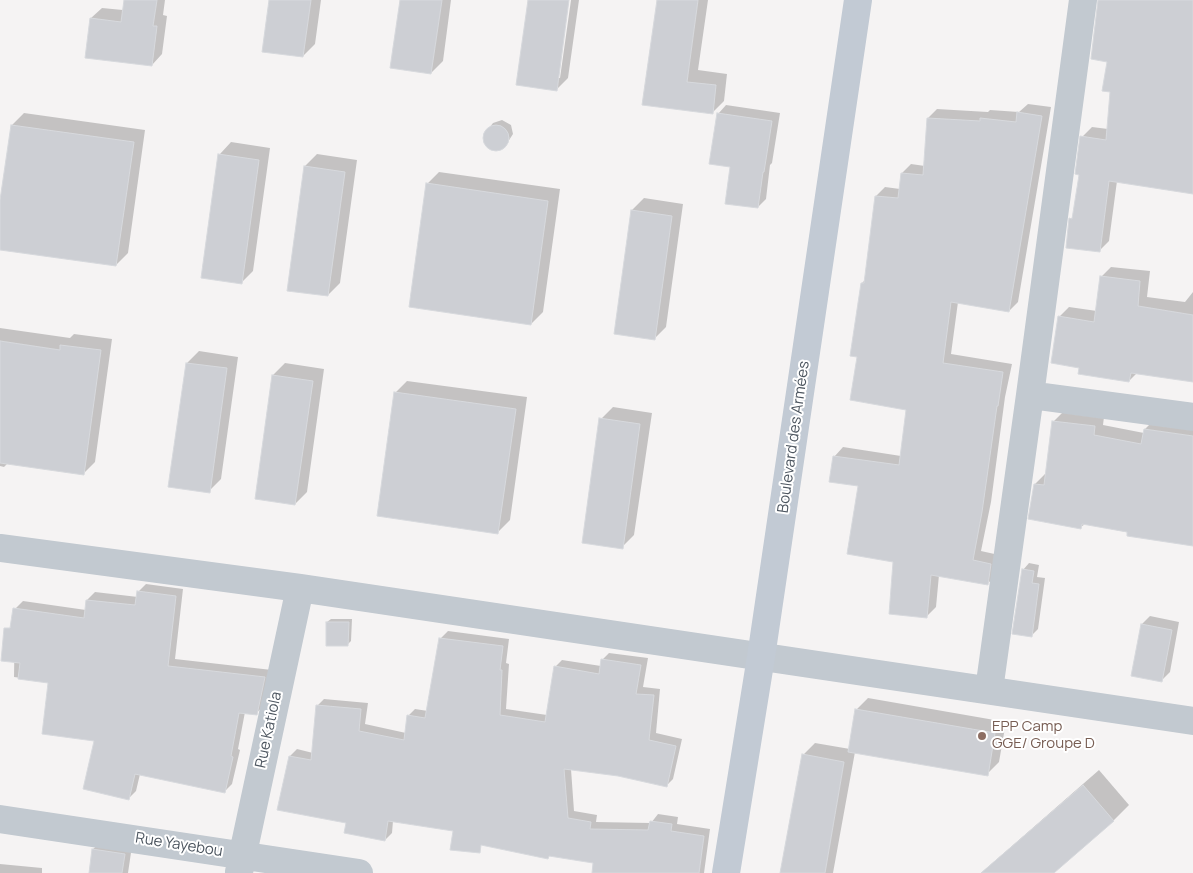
<!DOCTYPE html>
<meta charset="utf-8">
<style>
body{margin:0}
canvas{display:block;background:#f5f3f3}
</style>
<canvas width="1193" height="873"></canvas>
<script>
const g = document.querySelector('canvas').getContext('2d');
g.lineJoin = 'round';
function fill(path, color) {
  g.fillStyle = color;
  g.fill(path, 'evenodd');
}
function shape(rows) {
  const path = new Path2D();
  for (const r of rows) {
    if (r.length === 3) {
      path.moveTo(r[0] + r[2], r[1]);
      path.arc(r[0], r[1], r[2], 0, 2 * Math.PI);
      continue;
    }
    path.moveTo(r[0], r[1]);
    for (let i = 2; i < r.length; i += 2) path.lineTo(r[i], r[i + 1]);
  }
  return path;
}
function strokePath(path, color, width, dash) {
  g.strokeStyle = color;
  g.lineWidth = width;
  g.lineCap = dash ? 'butt' : 'round';
  g.setLineDash(dash || []);
  g.stroke(path);
}
function drawText(font, color, halo, rows, align = 'center') {
  g.font = font + ' Manrope,sans-serif';
  g.lineWidth = 4;
  g.setLineDash([]);
  g.textBaseline = 'middle';
  g.strokeStyle = halo;
  g.fillStyle = color;
  for (const [text, x, y, turn = 0] of rows) {
    g.save();
    g.translate(x, y);
    g.rotate((+turn || 0) * Math.PI / 180);
    g.textAlign = isNaN(turn) ? turn : align;
    if (halo) g.strokeText(text, 0, 0);
    g.fillText(text, 0, 0);
    g.restore();
  }
}
fill(shape([
 [125,0,165,0,163,15,167,16,162,54,152,65,91,18,102,8,123,10],
 [271,0,321,0,315,44,303,56],
 [401,0,451,0,443,61,431,73],
 [529,0,568,0,557,78,560,78,571,0,579,0,568,78,556,90],
 [658,0,708,0,698,70,727,74,724,101,712,113,644,104],
 [1099,0,1193,0,1193,192,1117,181,1109,241,1099,251,1071,219,1074,215,1080,175,1082,137,1092,127,1108,129,1111,91,1109,61],
 [1028,104,1051,107,1018,302,1009,311,958,302,951,354,1012,364,1005,397,991,502,981,551,999,555,997,575,987,584,939,575,936,607,927,616,894,561,860,485,834,457,843,447,901,456,907,409,859,356,862,283,866,279,876,196,885,187,900,189,902,173,911,164,925,166,928,118,937,109,988,112,990,110,1019,112],
 [726,105,780,113,772,163,770,165,766,199,758,207,731,166,718,114],
 [24,113,145,130,128,253,116,265,0,249,0,209,12,125],
 [502,120,511,125,513,134,504,148,495,151,486,146,483,136,493,123],
 [231,142,270,148,253,271,241,283,220,154],
 [317,154,357,160,340,283,328,295,305,166],
 [439,172,560,189,543,312,531,324,427,184],
 [644,198,683,204,666,327,654,339,632,210],
 [1111,267,1150,271,1147,297,1185,302,1193,292,1193,381,1137,373,1129,381,1080,367,1059,317,1069,307,1097,311,1101,277],
 [0,328,70,338,74,334,112,339,95,462,83,474,8,463,4,467,0,466],
 [199,351,238,357,221,479,209,491,187,363],
 [285,363,324,369,307,492,295,504,273,375],
 [407,381,527,397,510,520,498,532,395,393],
 [613,407,652,413,634,535,622,547,601,419],
 [1063,412,1104,417,1103,425,1144,433,1145,429,1155,419,1193,425,1193,545,1085,524,1081,527,1030,518,1035,484,1045,474,1047,474,1053,422],
 [1029,563,1039,565,1037,577,1045,578,1038,629,1032,635,1023,570],
 [146,584,183,589,175,659,272,670,264,706,256,713,245,712,238,749,240,750,232,784,224,792,140,774,136,791,129,798,96,740,50,682,14,677,15,609,23,601,86,610,87,600,95,592,138,597,138,592],
 [1150,616,1179,622,1170,672,1162,680,1132,675,1142,624],
 [331,619,352,619,351,641,347,645,327,622],
 [448,631,509,639,506,663,509,664,506,709,547,715,555,667,562,660,601,666,602,660,609,653,648,658,643,687,660,689,656,733,682,739,673,779,666,786,618,775,571,769,574,811,597,815,596,822,651,823,658,814,678,817,677,824,710,829,704,873,593,873,595,862,550,855,548,858,464,823,393,821,392,833,385,840,347,822,290,756,297,749,313,753,317,706,324,699,368,703,365,724,406,733,408,716,415,709,428,711,441,638],
 [868,698,1006,722,999,762,987,774,855,752,833,873,782,873,803,755,815,743,850,749,856,710],
 [1099,770,1129,805,1114,820,1052,873,981,873],
 [101,842,132,846,128,873,90,873,93,849],
 [0,864,42,868,42,873,0,873]
]), '#0003');
const building = shape([
 [124,0,157,0,153,26,157,26,152,66,85,58,90,18,121,22,124,0],
 [269,0,311,0,303,57,262,52,269,0],
 [400,0,442,0,431,74,390,68,400,0],
 [528,0,569,0,557,91,516,85,528,0],
 [657,0,698,0,687,82,716,85,713,114,642,105,657,0],
 [1098,0,1193,0,1193,194,1109,181,1100,252,1066,248,1069,218,1072,219,1079,175,1075,174,1080,136,1106,140,1110,92,1102,91,1107,62,1091,59,1098,0],
 [1017,112,1042,116,1009,312,951,302,943,363,1003,372,998,406,997,406,982,512,973,560,991,564,988,585,931,575,927,618,889,614,893,562,847,554,858,486,829,482,833,456,899,465,906,410,850,400,857,357,850,356,861,283,864,283,875,196,898,198,901,173,923,175,927,118,980,121,980,118,1016,122,1017,112],
 [717,113,772,121,764,172,763,172,758,208,725,204,730,167,709,164,717,113],
 [496,138,13],
 [11,125,134,142,116,266,0,250,0,200,11,125],
 [218,154,259,160,242,284,201,278,218,154],
 [304,166,345,172,328,296,287,291,304,166],
 [426,183,548,201,531,325,409,307,426,183],
 [631,210,672,216,655,340,614,334,631,210],
 [1100,276,1140,281,1138,306,1193,315,1193,382,1131,373,1129,382,1078,374,1079,368,1051,363,1058,316,1094,322,1100,276],
 [0,341,60,350,60,345,101,350,84,475,0,463,0,341],
 [186,363,227,368,210,493,168,487,186,363],
 [272,375,313,381,295,505,255,499,272,375],
 [394,392,516,409,498,534,377,516,394,392],
 [599,418,640,424,623,549,582,543,599,418],
 [1052,421,1095,426,1094,435,1141,444,1144,429,1193,436,1193,546,1127,536,1127,532,1082,524,1081,529,1028,519,1034,484,1044,485,1052,421],
 [1022,569,1034,571,1032,583,1039,584,1032,637,1012,634,1022,569],
 [137,591,176,596,168,666,265,677,257,715,239,713,231,756,233,757,225,793,135,774,129,800,83,789,94,741,42,734,48,683,18,679,20,663,1,661,4,628,10,628,13,608,84,618,86,600,135,605,137,591],
 [326,622,349,622,348,646,326,646,326,622],
 [1141,624,1172,630,1162,682,1131,676,1141,624],
 [439,638,503,646,500,670,502,670,500,715,545,722,554,666,599,674,601,659,641,665,636,694,654,695,649,740,676,746,667,787,618,776,564,769,568,818,591,822,590,829,648,830,650,821,672,824,671,831,704,836,699,873,592,873,593,863,549,856,548,859,481,845,480,853,450,850,453,831,388,821,385,841,344,833,346,823,277,810,289,756,311,760,316,705,361,709,359,731,404,740,407,715,425,718,439,638],
 [855,709,995,733,988,776,848,752,855,709],
 [802,754,844,762,825,873,780,873,802,754],
 [1083,785,1114,821,1054,873,981,873,1083,785],
 [92,849,125,854,122,873,89,873,92,849]
]);
fill(building, '#cdcfd4');
strokePath(building, '#d7d9dd', 1);
strokePath(shape([
 [1030,395,1193,417],
 [0,548,300,588,1193,721],
 [989,690,1030,395,1083,0],
 [0,819,359,873],
 [239,872,300,588]
]), '#c2c9d0', 28);
strokePath(shape([
 [726,873,761,657,858,0]
]), '#c2cad4', 28);
for (const [x, y, r, color] of [
 [982,736,5,"#8d6e63"]
]) {
  const dot = new Path2D();
  dot.arc(x, y, r, 0, 2 * Math.PI);
  g.fillStyle = color;
  g.fill(dot);
  strokePath(dot, '#fff', 2);
}
drawText('15px', '#4c555f', '#fff', [
 ["Boulevard des Armées",794,437,-82],
 ["Rue Katiola",269,730,-78],
 ["Rue Yayebou",179,845,9]
]);
drawText('15px', '#785e54', '#fff', [
 ["EPP Camp",992,727],
 ["GGE/ Groupe D",992,744]
], 'left');
</script>
